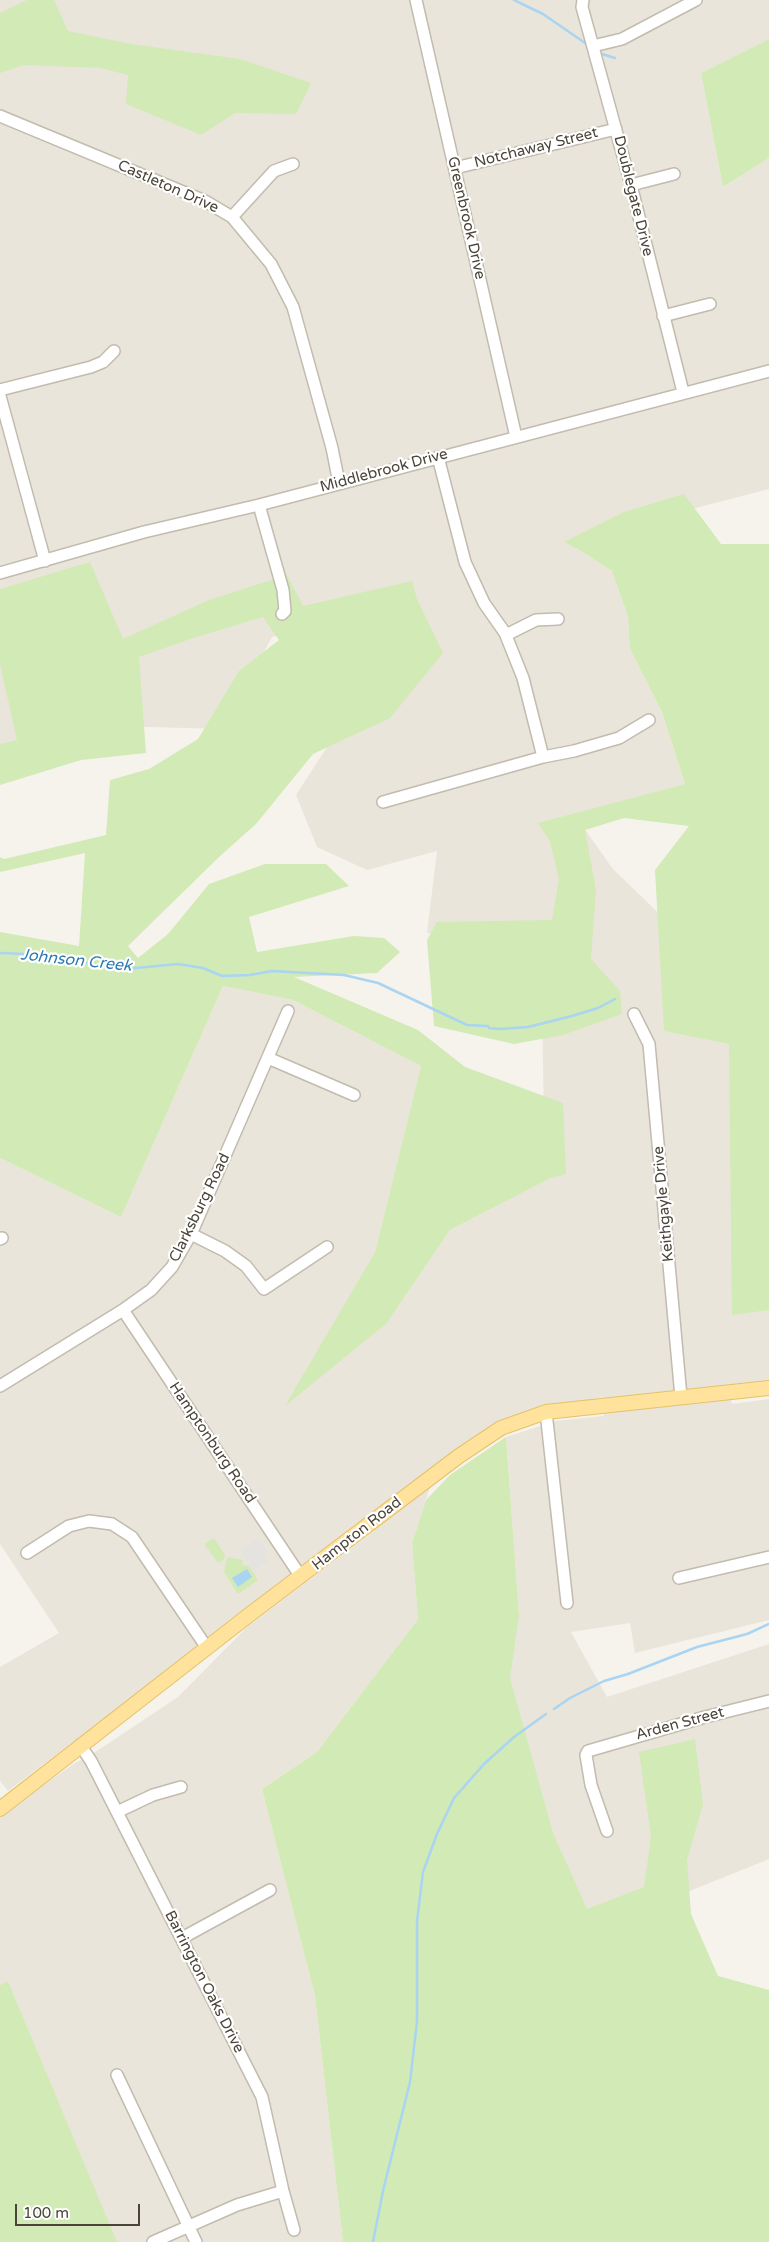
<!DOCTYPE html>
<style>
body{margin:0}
#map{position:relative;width:769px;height:2242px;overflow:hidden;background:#f6f3ec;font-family:"Varela Round",sans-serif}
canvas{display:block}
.scale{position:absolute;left:15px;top:2204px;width:125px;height:22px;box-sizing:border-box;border:2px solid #4b4439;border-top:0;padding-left:6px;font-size:15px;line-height:18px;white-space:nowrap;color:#4b4439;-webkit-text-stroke:4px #fff;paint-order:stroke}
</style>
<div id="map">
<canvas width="769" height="2242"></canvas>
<div class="scale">100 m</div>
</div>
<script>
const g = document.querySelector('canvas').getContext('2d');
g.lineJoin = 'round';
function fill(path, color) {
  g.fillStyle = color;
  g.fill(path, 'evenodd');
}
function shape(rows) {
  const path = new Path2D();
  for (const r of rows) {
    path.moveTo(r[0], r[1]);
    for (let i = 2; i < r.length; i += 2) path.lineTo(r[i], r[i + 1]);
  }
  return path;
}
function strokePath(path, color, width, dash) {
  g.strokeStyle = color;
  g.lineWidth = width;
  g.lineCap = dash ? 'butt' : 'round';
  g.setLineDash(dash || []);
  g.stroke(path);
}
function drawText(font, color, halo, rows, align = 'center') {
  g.font = font + ' "Varela Round",sans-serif';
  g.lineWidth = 4.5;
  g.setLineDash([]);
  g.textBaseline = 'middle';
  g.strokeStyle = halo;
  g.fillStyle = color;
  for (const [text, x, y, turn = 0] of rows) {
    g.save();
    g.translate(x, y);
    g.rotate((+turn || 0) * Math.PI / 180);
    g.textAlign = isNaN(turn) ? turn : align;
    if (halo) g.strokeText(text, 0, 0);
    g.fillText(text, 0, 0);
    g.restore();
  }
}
fill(shape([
 [0,0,769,0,769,39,701,73,723,187,769,158,769,489,564,542,581,551,612,571,628,617,630,649,662,712,685,784,574,814,613,869,673,927,749,1032,765,1310,769,1310,769,1381,728,1387,732,1404,769,1399,769,1620,635,1653,630,1623,571,1632,607,1697,769,1644,769,1859,561,1943,489,1630,519,1615,506,1437,556,1421,604,1416,604,1397,567,1404,480,1434,438,1462,412,1543,418,1619,317,1752,262,1789,315,1996,343,2242,116,2242,8,1981,0,1985,0,1807,35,1791,72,1765,100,1749,178,1697,248,1626,374,1531,369,1525,246,1611,8,1791,0,1781,0,1667,59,1633,0,1544,0,1158,121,1217,223,986,293,1000,421,1066,375,1252,341,1311,387,1323,450,1230,551,1178,544,1121,542,1007,548,940,427,933,437,851,367,870,317,847,296,795,327,747,417,599,272,637,222,729,77,725,0,752]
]), '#eae5da');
fill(shape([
 [27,0,54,0,68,31,131,44,240,59,311,83,296,114,235,113,201,135,126,104,128,75,100,68,24,65,0,73,0,13],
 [769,39,769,158,723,187,701,73],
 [684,494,721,544,769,544,769,1310,732,1315,729,1044,664,1031,655,870,689,826,624,818,585,830,596,890,591,959,620,991,622,1014,563,1035,514,1044,434,1026,427,940,437,922,552,920,559,879,550,841,538,823,685,784,662,712,630,649,628,617,612,571,581,551,564,542,624,512],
 [90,562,123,639,209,600,287,575,303,606,412,581,417,599,443,653,390,718,313,754,256,824,219,857,128,946,138,958,168,934,209,884,265,864,326,864,349,886,249,917,257,952,354,936,384,938,400,952,377,973,294,977,418,1030,465,1067,563,1103,566,1174,551,1178,450,1230,387,1323,285,1406,375,1252,421,1066,293,1000,223,986,121,1217,0,1158,0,932,79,946,85,853,0,872,0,857,4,859,106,835,110,780,149,769,198,739,239,671,279,640,263,617,193,638,139,657,146,753,81,760,0,785,0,744,17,740,0,664,0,589],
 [506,1437,519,1615,510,1678,553,1833,587,1909,644,1887,651,1837,639,1752,695,1739,703,1804,687,1860,691,1914,718,1976,769,1990,769,2242,343,2242,315,1996,262,1789,317,1752,418,1619,412,1543,426,1500,450,1475],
 [214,1538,225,1555,224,1559,218,1563,204,1544],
 [227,1557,243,1560,242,1565,249,1566,258,1580,238,1594,224,1572],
 [8,1981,117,2242,0,2242,0,1985]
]), '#d2eab5');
fill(shape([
 [259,1538,268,1552,264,1555,268,1562,253,1571,240,1550]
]), '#e5e3e0');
fill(shape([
 [247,1569,252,1577,238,1587,232,1578]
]), '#a9d4f2');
strokePath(shape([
 [514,0,543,14,588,45],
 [602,54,615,58],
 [0,953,50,955,52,957,125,969,178,964,203,968,222,976,250,975,272,971,344,975,378,983,467,1025,488,1026,489,1028,500,1029,528,1027,572,1016,598,1008,615,999],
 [554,1709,570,1698,604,1681,628,1674,697,1647,747,1634,769,1624],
 [373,2242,383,2191,410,2082,417,2022,417,1921,423,1872,437,1834,454,1798,484,1764,514,1737,546,1714]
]), '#a9d4f2', 2.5);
const minor = shape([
 [416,0,516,437],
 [583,0,582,7,631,185,683,392],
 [593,46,622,39,696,0],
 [0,116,205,201,232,217,271,264,293,307,332,448,339,483],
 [455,168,616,129],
 [631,185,674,174],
 [232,217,274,171,293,164],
 [663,316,710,304],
 [0,390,91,367,103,362,114,351],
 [0,396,45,561],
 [259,505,283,590,285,611,282,614],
 [0,573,144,532,259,505,769,371],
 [506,635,536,620,558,619],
 [543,757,574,751,619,738,649,720],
 [383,802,543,757,523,678,505,633,484,603,465,562,438,457],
 [634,1014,649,1044,681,1397],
 [268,1058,354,1095],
 [191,1234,225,1251,246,1266,264,1289,327,1247],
 [0,1239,2,1238],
 [123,1310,301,1577],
 [0,1386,123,1310,151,1290,172,1267,191,1234,288,1011],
 [546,1412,567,1603],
 [27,1553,69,1526,89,1521,112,1524,132,1537,207,1648],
 [679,1578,769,1557],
 [80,1745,91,1761,262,2097,283,2191,294,2230],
 [117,1812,153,1795,181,1787],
 [607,1831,591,1785,586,1755,588,1751,705,1717,769,1701],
 [182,1938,270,1890],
 [117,2075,196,2242],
 [153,2242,237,2205,283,2191]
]);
const major = shape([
 [0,1809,249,1615,459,1456,501,1428,546,1412,769,1388]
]);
strokePath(minor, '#c2bbae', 14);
strokePath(major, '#e6c16a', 16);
strokePath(minor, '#fff', 11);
strokePath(major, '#ffe39c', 14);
drawText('15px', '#4b4439', '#fff', [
 ["Notchaway Street",536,148,-14],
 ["Castleton Drive",168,187,24],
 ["Doublegate Drive",633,196,76],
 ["Greenbrook Drive",466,218,77],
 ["Middlebrook Drive",384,471,-15],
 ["Keithgayle Drive",664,1204,-95],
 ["Clarksburg Road",200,1208,-64],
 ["Hamptonburg Road",212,1443,56],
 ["Hampton Road",357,1534,-38],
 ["Arden Street",680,1724,-15],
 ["Barrington Oaks Drive",204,1982,63]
]);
drawText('italic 16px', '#2e7ab2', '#fff', [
 ["Johnson Creek",76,961,6]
]);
</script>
